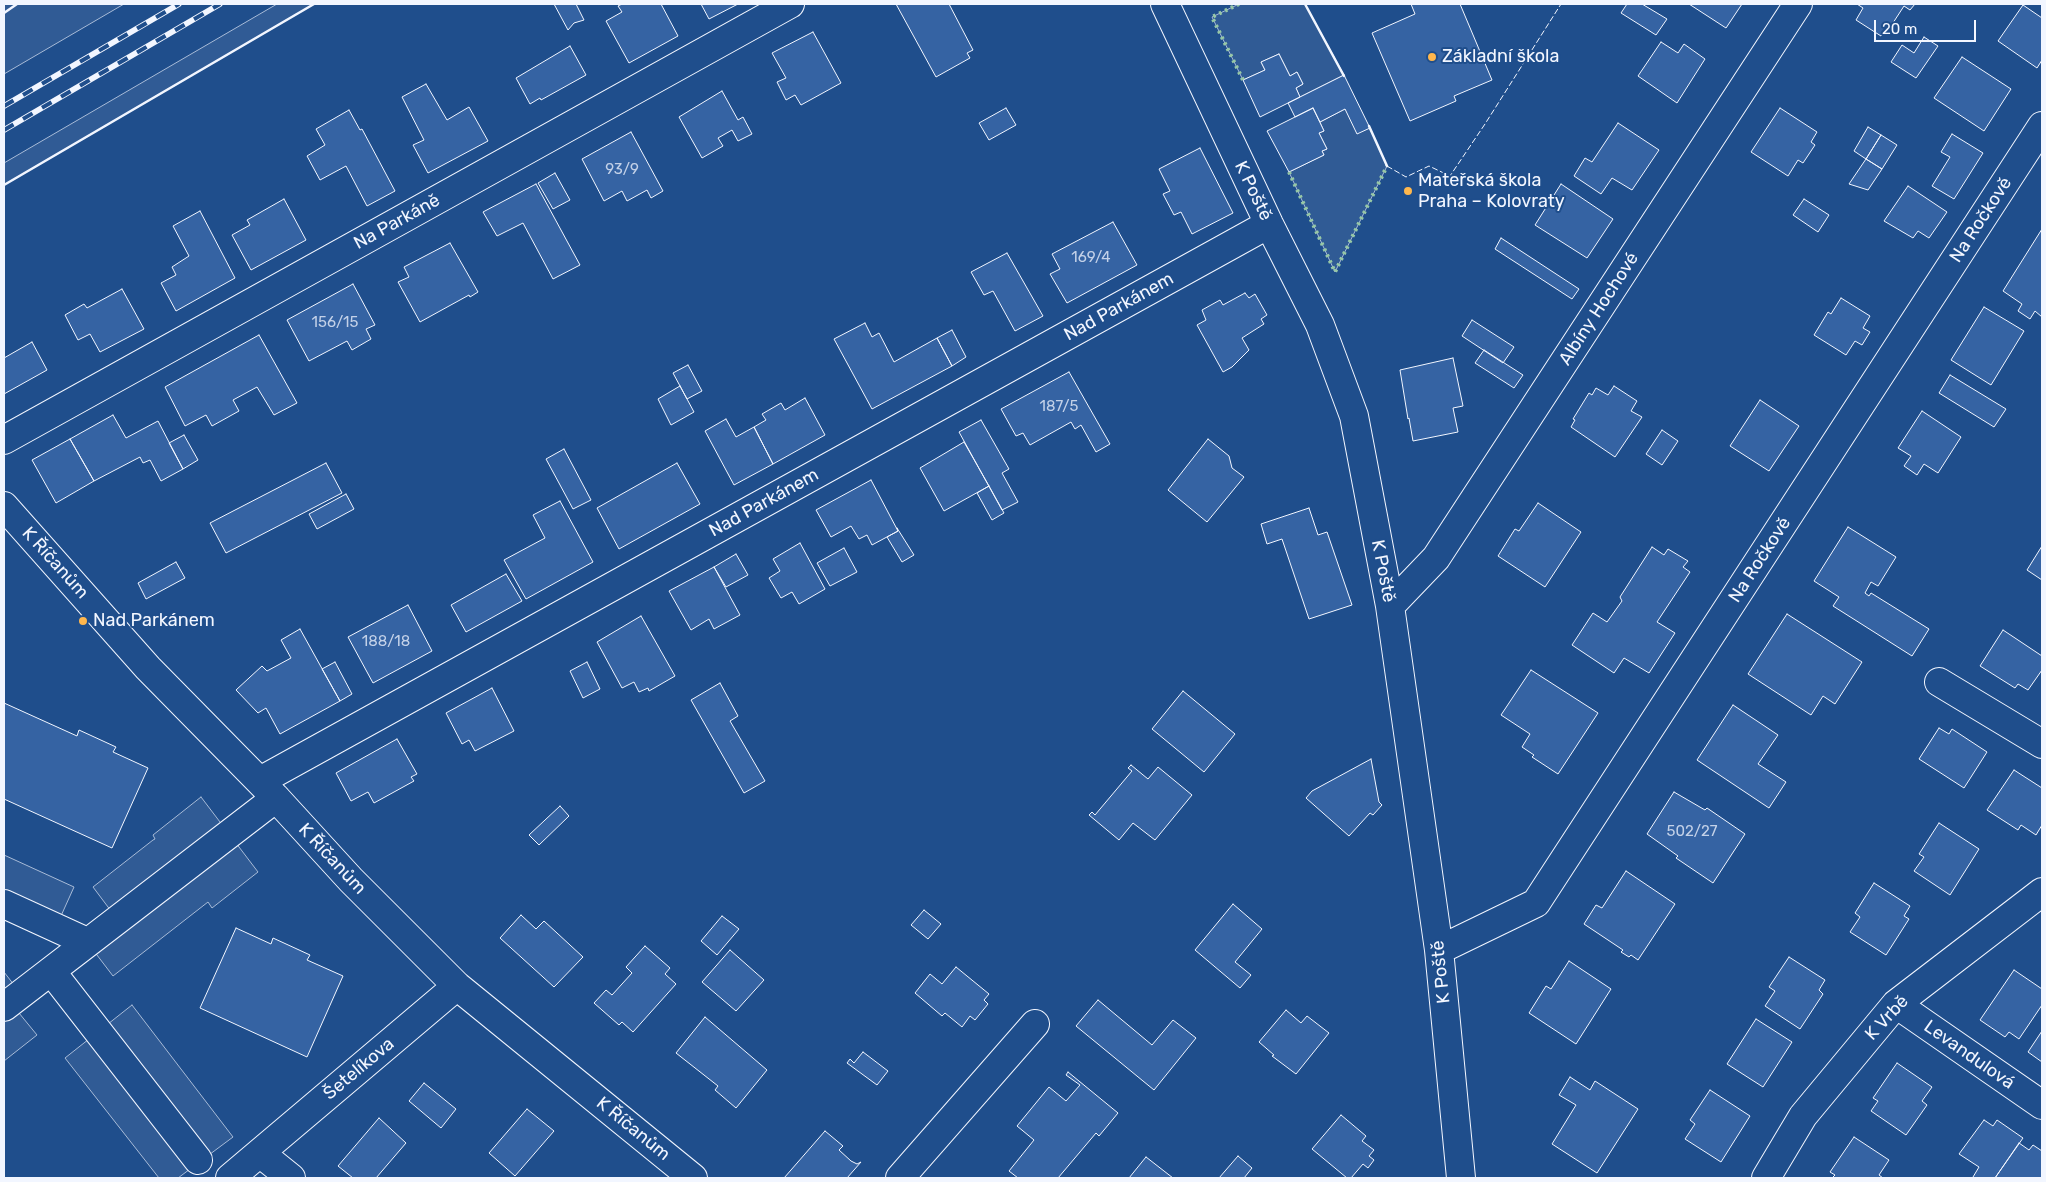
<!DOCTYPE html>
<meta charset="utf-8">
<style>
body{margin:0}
#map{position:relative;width:2046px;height:1182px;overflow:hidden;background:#1f4e8c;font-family:Rubik,sans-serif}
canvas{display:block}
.frame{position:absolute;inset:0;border:5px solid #f2f6ff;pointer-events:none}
.scale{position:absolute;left:1874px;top:20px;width:102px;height:22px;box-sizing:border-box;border:2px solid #f2f6ff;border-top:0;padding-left:6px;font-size:15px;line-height:18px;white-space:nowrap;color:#f2f6ff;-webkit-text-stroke:4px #1f4e8c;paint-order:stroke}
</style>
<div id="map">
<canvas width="2046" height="1182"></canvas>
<div class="frame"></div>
<div class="scale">20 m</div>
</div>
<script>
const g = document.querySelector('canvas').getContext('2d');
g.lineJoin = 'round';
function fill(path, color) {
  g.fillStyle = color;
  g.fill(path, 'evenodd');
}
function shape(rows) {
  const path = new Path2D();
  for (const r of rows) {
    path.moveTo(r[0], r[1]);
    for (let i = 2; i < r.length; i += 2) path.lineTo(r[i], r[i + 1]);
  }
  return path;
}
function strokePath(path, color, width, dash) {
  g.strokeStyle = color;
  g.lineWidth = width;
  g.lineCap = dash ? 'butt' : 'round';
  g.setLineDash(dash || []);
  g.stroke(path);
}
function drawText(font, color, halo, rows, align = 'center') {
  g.font = font + ' Rubik,sans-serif';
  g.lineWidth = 4;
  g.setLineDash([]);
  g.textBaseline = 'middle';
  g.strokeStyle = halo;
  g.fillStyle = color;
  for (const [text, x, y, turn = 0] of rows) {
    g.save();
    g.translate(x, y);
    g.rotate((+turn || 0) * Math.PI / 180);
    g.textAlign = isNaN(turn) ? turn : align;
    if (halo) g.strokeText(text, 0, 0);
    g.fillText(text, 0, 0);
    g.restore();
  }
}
const built = shape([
 [4,4,124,4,4,74,4,4],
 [277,4,314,4,4,185,4,163,277,4],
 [1239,4,1305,4,1344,75,1300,97,1296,88,1303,84,1297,72,1290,76,1279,54,1261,62,1265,70,1243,80,1212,17,1239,4],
 [1345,109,1370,128,1387,166,1335,272,1289,172,1324,155,1322,151,1327,149,1319,133,1324,131,1320,122,1345,109],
 [201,797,258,872,212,908,208,902,113,976,87,942,117,919,93,887,153,840,155,839,153,835,201,797],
 [4,855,74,887,56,927,4,918,4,855],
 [4,972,21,994,10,1002,37,1035,4,1061,4,972],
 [132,1005,233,1137,178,1178,159,1178,65,1058,132,1005]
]);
fill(built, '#305b95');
strokePath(built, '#a8bbd7', 1);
const building = shape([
 [554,4,576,4,584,20,574,23,568,30,554,4],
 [622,4,661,4,678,36,629,63,606,21,622,12,618,6,622,4],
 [701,4,738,4,709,19,701,4],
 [896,4,949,4,973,50,967,53,970,58,936,77,896,4],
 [1411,4,1460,4,1492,80,1454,96,1456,101,1410,121,1372,33,1415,14,1411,4],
 [1627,4,1642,4,1667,19,1656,35,1621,13,1627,4],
 [1689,4,1742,4,1726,28,1689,4],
 [1857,4,1915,4,1910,10,1904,6,1891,26,1889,24,1881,36,1856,20,1863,8,1857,4],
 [2023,5,2042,18,2042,60,2037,68,1998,41,2023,5],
 [813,32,841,83,801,105,795,95,786,100,777,82,786,78,772,53,813,32],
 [1924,37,1938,46,1916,78,1891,62,1902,45,1914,53,1924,37],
 [1661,42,1678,53,1684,44,1705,59,1677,103,1638,76,1661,42],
 [570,46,586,75,541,100,540,98,530,104,516,78,570,46],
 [1279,54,1290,76,1297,72,1303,84,1296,88,1300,97,1260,117,1243,80,1265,70,1261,62,1279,54],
 [1962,57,2011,89,1984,131,1934,98,1962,57],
 [1344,75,1370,128,1357,134,1345,109,1320,122,1313,108,1295,117,1288,103,1344,75],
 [426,84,447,120,469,107,488,141,428,173,413,145,424,140,402,97,426,84],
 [722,91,738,120,743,117,752,134,738,141,732,130,718,138,723,146,702,158,679,117,722,91],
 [1006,108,1016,125,989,140,979,123,1006,108],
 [1313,108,1324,131,1319,133,1327,149,1322,151,1324,155,1289,172,1267,131,1313,108],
 [1780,108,1817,132,1811,142,1815,145,1803,163,1798,160,1788,176,1751,152,1780,108],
 [349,110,360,130,362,129,395,191,367,206,346,166,320,180,307,156,325,145,316,129,349,110],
 [1618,123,1659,150,1632,190,1612,178,1601,194,1574,176,1585,158,1592,162,1618,123],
 [1868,127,1881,135,1866,159,1854,151,1868,127],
 [631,132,663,191,651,198,647,190,627,201,622,191,604,201,582,159,631,132],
 [1952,134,1983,153,1954,199,1932,186,1950,157,1941,152,1952,134],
 [1881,135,1897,145,1882,169,1866,159,1881,135],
 [1200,148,1233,213,1192,234,1181,212,1174,215,1163,194,1170,191,1159,169,1200,148],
 [1866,159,1882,169,1868,190,1849,184,1866,159],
 [555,173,570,200,553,209,538,183,555,173],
 [536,184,580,265,553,279,523,223,497,236,483,212,536,184],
 [1561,184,1613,219,1587,258,1535,225,1561,184],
 [1908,186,1947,212,1929,238,1918,231,1913,238,1884,221,1908,186],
 [284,199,306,240,251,270,232,235,250,225,247,220,284,199],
 [1804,199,1829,215,1818,232,1793,215,1804,199],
 [200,211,235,278,176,311,161,283,176,275,172,267,189,256,173,226,200,211],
 [1113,222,1137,265,1067,303,1050,274,1060,269,1052,254,1113,222],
 [2042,229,2042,317,2035,311,2030,319,2018,311,2022,304,2003,291,2042,229],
 [1501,238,1579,289,1572,299,1495,249,1501,238],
 [450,243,478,292,470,297,469,295,420,322,398,282,409,277,404,267,450,243],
 [1007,253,1043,316,1015,331,993,291,984,295,971,272,1007,253],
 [353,284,375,325,366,329,371,339,352,350,347,341,309,361,287,320,353,284],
 [122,289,144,329,100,352,90,334,78,340,65,315,84,304,87,308,122,289],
 [1245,293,1249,298,1255,294,1267,315,1261,319,1264,324,1242,338,1249,350,1232,367,1223,372,1197,325,1206,320,1202,310,1220,300,1223,305,1245,293],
 [1841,298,1870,316,1863,328,1870,332,1862,345,1855,341,1846,355,1814,335,1828,312,1831,314,1841,298],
 [1984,307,2024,331,1991,385,1951,360,1984,307],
 [1472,320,1514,347,1503,363,1462,336,1472,320],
 [865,323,872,337,879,333,894,362,937,338,952,366,872,409,834,339,865,323],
 [952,330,966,357,952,366,937,338,952,330],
 [259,335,297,403,274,415,257,387,233,400,239,411,212,426,206,415,185,426,165,387,259,335],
 [32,342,47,370,4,394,4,358,32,342],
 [1484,350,1523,375,1514,388,1475,363,1484,350],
 [1453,358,1463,406,1453,408,1458,432,1413,441,1409,418,1408,419,1400,370,1453,358],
 [688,365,702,391,687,399,673,373,688,365],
 [1069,372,1110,444,1096,452,1081,425,1075,429,1071,422,1030,445,1023,433,1016,436,1001,409,1069,372],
 [1950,375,2006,409,1994,427,1939,393,1950,375],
 [680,386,694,412,671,425,658,399,680,386],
 [1614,386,1637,401,1631,411,1642,417,1615,457,1571,427,1575,420,1573,419,1589,393,1592,395,1596,388,1608,395,1614,386],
 [805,398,825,435,773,464,754,427,766,420,762,414,781,403,785,410,805,398],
 [1760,400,1799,426,1769,471,1730,446,1760,400],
 [1922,411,1961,437,1938,473,1924,464,1917,475,1904,466,1911,456,1898,448,1922,411],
 [113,415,126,438,158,421,183,469,161,481,150,460,143,463,140,457,94,481,70,439,113,415],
 [726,419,736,437,754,427,773,464,734,485,705,431,726,419],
 [981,420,1009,469,1002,473,1018,502,1002,510,959,432,981,420],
 [1662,430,1678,441,1662,465,1646,454,1662,430],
 [184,435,198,460,183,469,169,443,184,435],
 [70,439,94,481,56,503,32,460,70,439],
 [1208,439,1229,456,1232,468,1244,477,1207,522,1168,490,1208,439],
 [964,442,989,486,944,511,920,468,964,442],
 [564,449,591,500,573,509,546,459,564,449],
 [326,463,342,493,226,553,210,523,326,463],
 [677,463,700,504,619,549,597,508,677,463],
 [871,480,898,531,872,545,867,535,859,539,851,526,831,537,816,510,871,480],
 [989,486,1004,513,992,520,977,493,989,486],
 [346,494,354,509,317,529,309,514,346,494],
 [560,501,593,562,526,599,504,560,545,538,533,515,560,501],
 [1538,503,1581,532,1545,587,1498,556,1515,529,1519,531,1538,503],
 [1309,508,1318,535,1327,532,1352,605,1309,619,1282,539,1267,544,1261,524,1309,508],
 [1848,527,1896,557,1878,586,1871,582,1865,593,1869,596,1871,593,1929,629,1912,656,1833,606,1839,597,1814,581,1848,527],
 [897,528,914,555,902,562,887,537,898,531,897,528],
 [800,543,825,589,799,604,792,592,781,598,769,578,780,571,773,559,800,543],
 [2042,546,2042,580,2027,570,2042,546],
 [1652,547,1664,555,1668,549,1688,561,1683,567,1690,572,1657,622,1675,633,1649,673,1624,658,1614,673,1572,645,1593,613,1607,622,1622,601,1620,597,1652,547],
 [844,548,857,572,830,586,817,563,844,548],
 [736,554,748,575,726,587,714,567,736,554],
 [176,562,185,578,146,599,138,583,176,562],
 [714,567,740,615,714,629,709,619,691,630,669,591,714,567],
 [506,574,522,601,466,632,451,605,506,574],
 [408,605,432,651,373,683,348,637,408,605],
 [1787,614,1862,662,1835,704,1823,696,1811,715,1748,674,1787,614],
 [641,616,675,676,649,691,648,688,639,692,634,682,622,688,597,642,641,616],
 [300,629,340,701,280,734,266,708,258,713,236,690,262,666,267,671,291,658,281,640,300,629],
 [2003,630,2042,656,2042,670,2028,690,2018,684,2015,688,1980,666,2003,630],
 [335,662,352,694,340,701,322,669,335,662],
 [587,662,600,689,583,698,570,671,587,662],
 [1531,670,1598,713,1558,774,1532,757,1534,755,1522,747,1530,734,1501,715,1531,670],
 [720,683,738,716,730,721,765,781,744,793,691,700,720,683],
 [492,688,514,731,475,751,469,740,462,744,446,713,492,688],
 [1183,691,1235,734,1204,772,1152,729,1183,691],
 [4,703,77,736,79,730,116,747,113,752,148,768,112,848,4,799,4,703],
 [1733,705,1778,735,1758,764,1786,782,1769,808,1697,760,1733,705],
 [1939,728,1949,734,1952,729,1987,752,1964,788,1919,759,1939,728],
 [397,739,417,774,411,777,414,781,374,803,368,792,351,801,336,773,397,739],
 [1371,759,1379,802,1382,805,1373,815,1370,813,1349,836,1306,798,1312,791,1371,759],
 [1131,765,1148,779,1158,767,1192,795,1155,840,1133,823,1119,840,1089,815,1092,812,1095,815,1132,771,1128,768,1131,765],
 [2014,770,2042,788,2042,825,2036,835,2021,825,2018,830,1987,810,2014,770],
 [1674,792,1705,810,1707,808,1745,834,1713,883,1676,858,1678,856,1647,834,1674,792],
 [560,806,569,816,539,845,529,835,560,806],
 [1939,823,1979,849,1950,895,1914,871,1924,857,1919,854,1939,823],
 [1626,871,1675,904,1638,960,1631,955,1629,957,1621,952,1623,950,1584,924,1596,905,1602,908,1626,871],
 [1874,883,1910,906,1904,916,1909,919,1886,955,1850,932,1860,917,1855,913,1874,883],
 [1233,904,1262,929,1235,962,1251,975,1240,988,1195,950,1233,904],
 [924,910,941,924,928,939,911,925,924,910],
 [521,915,536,929,544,921,583,957,554,987,500,938,521,915],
 [722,916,739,929,717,955,701,941,722,916],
 [236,928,271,944,273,938,310,955,307,960,343,976,307,1057,200,1008,236,928],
 [645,946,670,968,665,974,676,984,633,1032,622,1022,619,1025,594,1003,606,990,612,995,632,973,626,967,645,946],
 [730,950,764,980,736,1011,702,982,730,950],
 [1789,957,1825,980,1819,990,1823,994,1800,1029,1765,1006,1775,991,1769,987,1789,957],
 [1569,961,1611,989,1576,1044,1529,1013,1546,986,1551,989,1569,961],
 [956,967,989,994,984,1000,988,1004,975,1020,970,1016,962,1027,945,1013,942,1016,915,993,930,974,942,984,956,967],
 [2014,970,2042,989,2042,1005,2019,1039,2009,1032,2005,1037,1980,1020,2014,970],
 [1098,1000,1152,1045,1173,1020,1196,1038,1154,1090,1076,1026,1098,1000],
 [1286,1010,1301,1023,1307,1016,1329,1033,1296,1074,1272,1056,1274,1055,1259,1042,1286,1010],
 [705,1017,767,1070,736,1108,715,1090,718,1086,676,1053,705,1017],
 [1756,1019,1792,1042,1763,1087,1727,1064,1756,1019],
 [2042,1031,2042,1062,2028,1052,2042,1031],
 [863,1052,888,1071,877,1085,847,1063,850,1059,854,1063,863,1052],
 [1897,1063,1932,1087,1922,1101,1927,1105,1906,1135,1871,1111,1878,1101,1873,1098,1897,1063],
 [1068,1072,1118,1113,1099,1136,1096,1133,1058,1178,1018,1178,1009,1171,1034,1140,1017,1126,1049,1087,1066,1101,1080,1085,1066,1075,1068,1072],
 [1570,1077,1590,1090,1595,1081,1638,1109,1597,1173,1552,1144,1576,1105,1559,1095,1570,1077],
 [424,1083,456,1109,441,1128,409,1101,424,1083],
 [1710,1090,1750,1116,1721,1162,1685,1139,1695,1124,1690,1120,1710,1090],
 [527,1109,554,1131,515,1176,489,1153,527,1109],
 [1341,1115,1366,1136,1362,1141,1374,1150,1369,1156,1374,1160,1368,1168,1363,1164,1351,1178,1347,1178,1312,1149,1341,1115],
 [379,1118,406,1143,376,1178,353,1178,338,1166,379,1118],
 [1984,1120,1993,1126,1997,1120,2023,1138,1995,1178,1974,1178,1973,1177,1979,1167,1959,1154,1984,1120],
 [825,1131,843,1146,839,1150,851,1161,857,1164,861,1162,847,1178,784,1178,825,1131],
 [1854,1137,1889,1160,1879,1175,1883,1178,1832,1178,1835,1175,1830,1172,1854,1137],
 [2019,1143,2029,1150,2033,1145,2042,1151,2042,1178,1995,1178,2019,1143],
 [1238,1156,1252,1168,1244,1178,1219,1178,1238,1156],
 [1146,1157,1173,1178,1129,1178,1146,1157]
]);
fill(building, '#3563a3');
strokePath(building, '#f2f6ff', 1);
const minor = shape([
 [1165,4,1269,224,1320,325,1354,416,1390,606,1439,950,1461,1178],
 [4,440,790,4],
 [4,506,148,668,276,798,351,880,457,986,693,1178],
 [1390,606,1436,558,1798,4],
 [1939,682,2042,744],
 [260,781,1269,224],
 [4,904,87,942],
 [1439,950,1536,903,2042,126],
 [51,971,198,1160],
 [1896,1004,2042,1105],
 [4,1007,276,798],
 [260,1153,291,1178],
 [230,1178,457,986],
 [900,1178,1035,1024],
 [1766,1178,1803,1116,1896,1004,2042,892]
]);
strokePath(minor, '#f2f6ff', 30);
strokePath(minor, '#1f4e8c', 28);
const rail = shape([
 [4,106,179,4],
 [4,130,220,4]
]);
strokePath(rail, '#f2f6ff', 5.5);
strokePath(rail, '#1f4e8c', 4, [11]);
strokePath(shape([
 [1239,4,1212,17,1243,80],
 [1289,172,1335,272,1387,166]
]), '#97c8a6', 4, [2.5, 4]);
strokePath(shape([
 [1387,166,1406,177,1429,166,1450,176,1485,124,1561,4]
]), '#f2f6ff', 1, [6, 2.5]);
strokePath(shape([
 [1305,4,1344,76],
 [4,13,17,4],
 [1369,126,1387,166],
 [4,185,314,4]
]), '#f2f6ff', 2.5);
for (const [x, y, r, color] of [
 [1432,57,5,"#ffb74d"],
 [1408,191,5,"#ffb74d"],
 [83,621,5,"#ffb74d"]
]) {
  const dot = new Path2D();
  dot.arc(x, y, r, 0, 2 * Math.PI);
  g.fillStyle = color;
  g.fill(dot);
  strokePath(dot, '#1f4e8c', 2);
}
drawText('15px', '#c3d1e8', null, [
 ["93/9",622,170],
 ["169/4",1091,258],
 ["156/15",335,323],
 ["187/5",1059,407],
 ["188/18",386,642],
 ["502/27",1692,832]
]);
drawText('18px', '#f2f6ff', '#1f4e8c', [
 ["Základní škola",1442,57],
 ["Mateřská škola",1418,181],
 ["Praha – Kolovraty",1418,202],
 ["Nad Parkánem",93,621]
], 'left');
drawText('18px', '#f2f6ff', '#1f4e8c', [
 ["K Poště",1253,191,64],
 ["Na Ročkově",1981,220,-57],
 ["Na Parkáně",397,222,-29],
 ["Nad Parkánem",1119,307,-29],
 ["Albíny Hochové",1599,309,-57],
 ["Nad Parkánem",764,503,-29],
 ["Na Ročkově",1760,560,-57],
 ["K Říčanům",55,563,48],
 ["K Poště",1383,571,79],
 ["K Říčanům",332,859,47],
 ["K Poště",1441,972,-96],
 ["K Vrbě",1887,1018,-47],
 ["Levandulová",1969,1055,35],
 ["Šetelíkova",359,1069,-40],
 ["K Říčanům",633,1129,39]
]);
</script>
